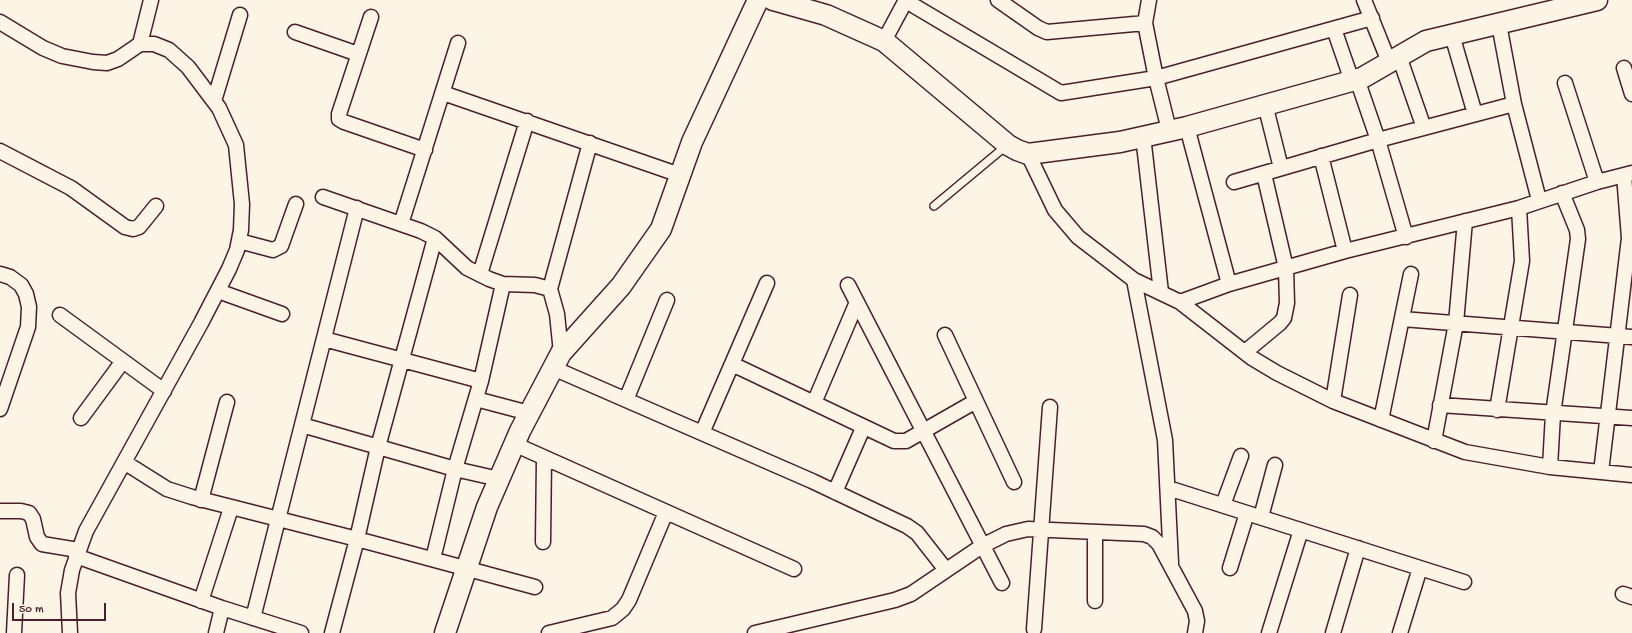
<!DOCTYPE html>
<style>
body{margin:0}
#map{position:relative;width:1632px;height:633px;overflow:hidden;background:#fcf5e5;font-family:"Gochi Hand",sans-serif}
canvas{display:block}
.scale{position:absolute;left:12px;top:603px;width:94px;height:18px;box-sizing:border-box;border:2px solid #4a1f2b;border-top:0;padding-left:5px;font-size:12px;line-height:14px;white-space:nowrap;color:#4a1f2b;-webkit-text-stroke:3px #fcf5e5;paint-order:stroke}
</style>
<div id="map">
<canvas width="1632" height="633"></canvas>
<div class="scale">50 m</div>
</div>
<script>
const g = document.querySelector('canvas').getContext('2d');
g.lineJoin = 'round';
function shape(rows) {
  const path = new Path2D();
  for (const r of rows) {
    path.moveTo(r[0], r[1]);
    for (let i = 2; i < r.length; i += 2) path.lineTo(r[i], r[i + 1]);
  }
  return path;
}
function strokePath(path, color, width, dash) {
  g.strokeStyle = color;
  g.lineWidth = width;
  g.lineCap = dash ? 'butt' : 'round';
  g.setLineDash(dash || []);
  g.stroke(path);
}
const lane = shape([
 [934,206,1006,146]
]);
const street = shape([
 [998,0,1038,28,1047,32,1145,23],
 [1149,0,1145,23,1156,78,1169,130],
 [1364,0,1389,62],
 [906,1,1061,93,1156,78,1372,18],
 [371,17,339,114,339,119,344,122,425,150],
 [0,22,43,48,62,56,93,62,107,63,118,59,140,44,154,44,169,50,188,67,219,108,236,145,242,204,241,230,237,250,229,269,201,323,86,531,72,570,68,593,70,633],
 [1499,24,1514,104,1539,200],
 [1334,29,1352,81],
 [295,32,358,54],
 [1452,35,1475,114],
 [884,41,906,0],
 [140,44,151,0],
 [1399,56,1424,128],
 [1624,68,1632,94],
 [1357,79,1378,140,1406,237],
 [1565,83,1597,182],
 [443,93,680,175],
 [214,101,240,15],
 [1265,104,1281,168],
 [1187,127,1229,284],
 [1143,136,1161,292],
 [0,151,71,188,125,227,133,229,139,227,156,206],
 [1028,154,1055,210,1078,237,1134,280,1180,302,1252,358,1277,373,1333,401,1465,452,1550,467,1632,475],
 [1321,156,1345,251],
 [1234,182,1378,140,1514,104],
 [323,197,421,231,435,238,467,268,489,279,503,284,535,285,550,289,557,314,561,353],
 [401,224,458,43],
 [239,241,273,250,281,246,296,204],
 [0,274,10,277,21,285,26,294,29,307,28,327,0,409],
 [480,274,527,121],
 [1134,280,1165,440,1171,563],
 [848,285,1002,583],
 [550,289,590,143],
 [218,291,282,314],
 [1180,302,1229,284,1345,251,1519,208,1597,182,1632,173],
 [60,315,164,391],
 [1402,319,1632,337],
 [945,335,1014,482],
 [324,339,481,381],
 [1245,352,1280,323,1284,318,1287,303,1286,268,1264,174],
 [732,364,894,441,906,441,976,401],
 [553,368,812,481,907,526,917,533,946,570],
 [476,399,529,413],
 [626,400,667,300],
 [1333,401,1350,295],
 [814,403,857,302],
 [1440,405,1632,418],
 [1497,410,1522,261,1519,208],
 [81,418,123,361],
 [1381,420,1411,274],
 [302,425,455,469,499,479],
 [702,433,767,283],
 [1434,441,1456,323,1465,221],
 [514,444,794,569],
 [124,462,167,489,192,497,357,539,535,587],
 [1550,467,1553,414,1578,239,1577,230,1562,193],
 [1601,472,1629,238,1624,175],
 [1168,488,1464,582],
 [835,492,863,428],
 [201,500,227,402],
 [1223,505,1241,456],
 [0,511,21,511,29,513,33,519,37,537,42,544,78,550],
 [1261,517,1275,465],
 [543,542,544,458],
 [76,556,222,608,301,633],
 [433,559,455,469,481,381,503,284],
 [1230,568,1247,513],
 [1623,594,1632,597],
 [201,601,231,508],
 [1095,601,1095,532],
 [253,618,357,208],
 [1034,629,1050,407],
 [14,633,17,575],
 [216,633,222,608],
 [332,633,357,539,378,447,435,238],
 [549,633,612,618,623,609,629,600,666,512],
 [755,633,895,600,911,594,982,546,1006,534,1028,529,1144,534,1152,537,1159,544,1195,611,1197,621,1195,633],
 [1269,633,1301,530],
 [1333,633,1358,548],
 [1400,633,1420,568]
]);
const secondary = shape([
 [773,0,826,15,884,41,1008,145,1017,150,1028,154,1120,142,1187,127,1362,78,1426,41,1597,0],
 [445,633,487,507,520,431,561,353,621,286,661,229,692,142,758,0]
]);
strokePath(lane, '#4a1f2b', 10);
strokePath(street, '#4a1f2b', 17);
strokePath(secondary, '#4a1f2b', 23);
strokePath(lane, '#fcf5e5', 7);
strokePath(street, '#fcf5e5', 14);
strokePath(secondary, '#fcf5e5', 20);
</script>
